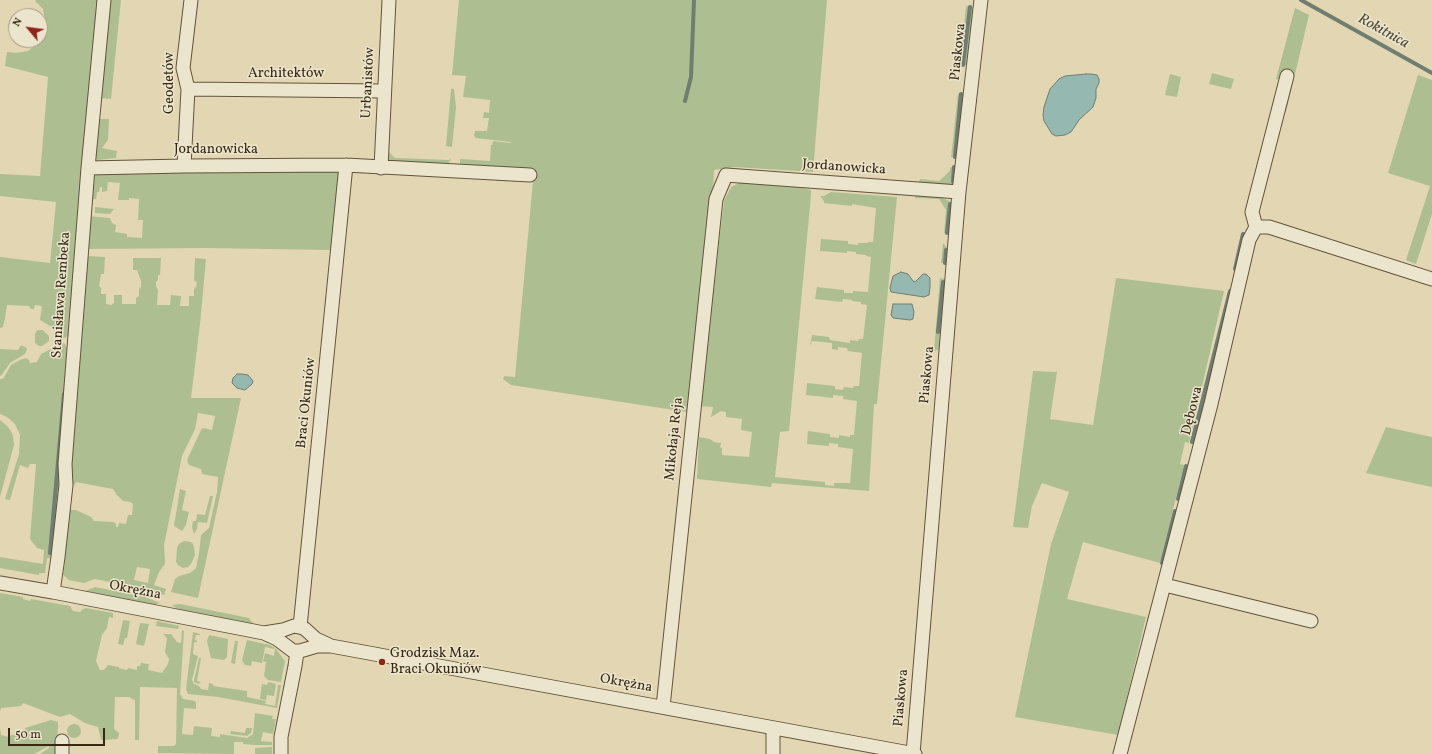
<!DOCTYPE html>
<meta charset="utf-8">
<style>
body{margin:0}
#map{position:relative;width:1432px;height:754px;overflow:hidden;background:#e2d7b2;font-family:Vollkorn,serif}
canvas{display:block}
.north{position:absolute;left:8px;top:8px;width:40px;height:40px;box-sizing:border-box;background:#ece5cd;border:1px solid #a49983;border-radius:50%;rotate:299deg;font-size:11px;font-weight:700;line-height:16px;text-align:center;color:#372713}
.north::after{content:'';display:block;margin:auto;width:14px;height:18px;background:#8f2418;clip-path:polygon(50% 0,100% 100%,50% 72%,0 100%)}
.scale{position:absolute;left:8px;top:728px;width:97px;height:18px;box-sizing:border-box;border:2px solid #372713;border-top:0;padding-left:5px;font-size:12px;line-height:14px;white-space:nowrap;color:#372713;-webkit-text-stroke:3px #ece5cd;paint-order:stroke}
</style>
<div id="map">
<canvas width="1432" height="754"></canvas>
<div class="north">N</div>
<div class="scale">50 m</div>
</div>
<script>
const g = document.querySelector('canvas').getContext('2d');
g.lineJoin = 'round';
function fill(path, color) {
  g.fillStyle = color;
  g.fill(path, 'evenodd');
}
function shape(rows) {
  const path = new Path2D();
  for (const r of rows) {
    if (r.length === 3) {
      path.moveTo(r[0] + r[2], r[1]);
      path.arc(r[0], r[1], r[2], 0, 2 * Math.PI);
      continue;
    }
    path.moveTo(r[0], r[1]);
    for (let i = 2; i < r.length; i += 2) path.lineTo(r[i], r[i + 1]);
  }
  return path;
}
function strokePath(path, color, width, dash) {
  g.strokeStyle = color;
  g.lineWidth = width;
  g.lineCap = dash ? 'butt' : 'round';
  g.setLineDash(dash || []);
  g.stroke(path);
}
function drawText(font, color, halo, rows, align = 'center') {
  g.font = font + ' Vollkorn,serif';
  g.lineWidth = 3;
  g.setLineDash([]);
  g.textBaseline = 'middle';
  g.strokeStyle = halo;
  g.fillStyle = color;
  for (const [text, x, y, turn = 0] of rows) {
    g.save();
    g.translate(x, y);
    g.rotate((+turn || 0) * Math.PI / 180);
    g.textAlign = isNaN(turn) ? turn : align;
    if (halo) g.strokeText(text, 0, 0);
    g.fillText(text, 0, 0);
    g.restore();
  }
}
fill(shape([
 [36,0,99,0,70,334,65,338,61,338,50,326,40,320,42,306,35,305,34,309,32,309,30,308,29,306,7,305,5,318,3,327,0,328,0,257,50,263,56,202,0,196,0,174,40,176,48,77,5,66,7,52,16,53,28,51,35,45,38,40,40,40,40,36,46,24,43,9,35,1],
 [108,0,121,0,111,99,99,98],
 [459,0,827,0,813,172,735,167,714,170,713,194,710,201,687,412,511,385,503,379,504,376,515,377,534,170,460,168,460,159,490,161,491,145,492,145,493,141,510,143,511,142,476,138,474,136,475,131,487,131,489,118,483,118,484,112,489,113,490,100,463,97,466,76,452,75],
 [966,6,975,7,969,65,960,65],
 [1295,8,1309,15,1286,112,1283,109,1280,80,1276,79],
 [1212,73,1234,79,1231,89,1209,84],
 [1170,74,1181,77,1177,97,1165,95],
 [1418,75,1432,80,1432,214,1416,264,1406,260,1430,186,1388,173],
 [451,89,454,89,456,107,452,147,446,146],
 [958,94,964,94,957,158,951,157],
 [95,119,109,119,108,140,102,148,117,151,116,158,98,160,94,159],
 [385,148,395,158,449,160,451,158,450,161,447,165,384,162],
 [950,167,956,168,954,185,919,182,920,179,939,181,950,171],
 [340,169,338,180,331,250,206,248,84,249,88,216,110,218,112,223,116,225,115,232,127,234,127,237,142,238,143,220,138,220,139,199,129,198,129,200,118,200,120,183,108,182,107,191,102,192,102,187,100,187,99,192,97,192,96,199,88,200,93,173],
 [749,180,797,186,811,190,811,195,789,431,780,432,775,477,825,482,825,485,834,486,834,483,850,483,853,449,838,447,838,444,829,443,829,446,807,444,808,431,830,434,830,437,839,438,839,435,850,437,850,435,854,435,857,401,843,399,843,396,833,395,833,398,806,395,807,383,835,386,835,389,843,390,844,387,853,388,854,386,859,386,862,353,848,351,847,348,838,347,838,350,832,349,832,343,812,341,810,346,812,335,829,337,830,340,850,343,850,340,858,341,859,339,863,339,867,305,861,304,861,302,852,301,852,300,843,299,842,302,815,299,817,287,844,290,844,293,853,293,853,291,868,292,871,257,866,256,866,255,856,254,856,252,847,251,847,253,820,251,821,239,848,241,848,244,858,245,858,243,868,243,868,242,873,242,876,208,852,204,852,206,824,203,824,201,820,196,824,196,831,192,897,197,877,404,874,404,869,491,772,483,771,487,697,479,699,437,710,439,714,442,721,443,720,447,722,448,722,455,749,457,752,432,741,430,742,419,726,417,726,412,721,411,711,417,713,407,699,406,724,201,731,187,739,183],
 [915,196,941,197,949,201,952,204,950,233,944,233,946,210,939,199,915,198],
 [95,207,114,209,110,214,95,213],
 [943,243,948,249,946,263,941,263],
 [89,256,105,257,104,274,101,274,99,286,101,288,101,294,106,294,106,304,111,305,114,303,114,295,122,295,122,304,136,304,136,298,139,296,139,289,141,287,141,281,137,270,133,270,133,258,161,258,160,275,158,275,158,280,156,282,156,287,158,289,157,305,170,305,171,295,181,296,180,306,189,306,189,296,194,296,194,289,196,287,197,283,194,280,195,258,206,259,200,324,191,398,241,398,198,598,171,592,175,579,179,576,190,573,196,568,199,553,201,535,209,528,217,492,218,477,202,474,201,469,189,465,187,460,201,430,203,428,212,430,215,416,198,413,195,429,182,456,164,545,165,564,159,572,154,585,166,589,164,595,148,590,95,579,84,583,69,580,63,575,65,561,62,560,67,510,76,510,91,517,94,521,114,522,116,524,116,527,118,527,119,523,126,524,128,515,132,515,133,504,130,502,123,501,117,495,113,489,76,482,75,485,69,483,83,262],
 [137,567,150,569,148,583,134,580],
 [940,278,945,279,946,281,940,349,934,351],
 [1116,278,1224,291,1189,443,1185,442,1180,464,1184,465,1160,563,1083,542,1067,599,1146,617,1118,735,1015,717,1051,544,1069,492,1042,483,1032,506,1028,528,1013,527,1033,371,1057,372,1050,419,1093,425],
 [38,330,43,330,49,336,49,341,42,346,39,346,35,343,35,333],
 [63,343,65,344,70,356,62,478,52,559,47,558,45,573,39,573,39,575,0,568,0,557,43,564,44,550,37,548,30,539,36,464,30,464,28,468,20,465,10,500,5,499,19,454,20,435,15,424,7,417,0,414,0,379,3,379,11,365,20,360,26,358,29,360,30,363,37,362,41,354],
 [21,345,25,347,27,349,25,354,10,363,1,376,0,375,0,349,18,350],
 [0,420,7,426,11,431,13,436,14,445,0,497],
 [1386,427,1432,437,1432,487,1366,473],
 [180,489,186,491,182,510,189,512,186,525,182,531,174,526],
 [210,496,213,496,207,523,198,522,197,529,194,534,192,527,193,521,196,521,197,514,205,515],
 [184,541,191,542,193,544,194,547,195,555,191,564,188,567,183,568,178,565,176,562,177,548,179,544],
 [95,587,145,597,160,603,154,605,85,591],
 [0,593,23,597,23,599,30,601,31,599,70,606,73,611,80,612,83,609,86,608,113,613,113,618,109,617,107,628,102,635,96,661,100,670,104,670,108,665,119,667,119,668,127,670,128,668,137,670,137,666,140,666,141,663,149,664,148,670,162,673,168,664,169,659,165,652,167,638,163,634,171,634,177,642,181,643,182,630,184,631,180,694,183,699,195,701,196,703,196,709,184,708,182,734,193,735,194,726,212,728,211,736,220,737,220,734,247,738,253,734,255,713,273,716,272,719,276,719,273,734,263,732,261,741,272,742,272,745,254,745,243,744,243,742,234,742,234,754,158,753,158,746,174,746,176,744,177,688,140,687,139,740,135,740,135,700,132,699,130,697,115,697,114,729,119,733,118,739,101,740,98,727,85,723,70,714,60,717,23,703,21,706,1,708,0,712],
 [180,604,249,618,254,625,177,609,172,605],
 [123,620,130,621,127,638,125,638,123,645,118,644],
 [157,621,179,626,178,629,156,626],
 [140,623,149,624,144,646,136,644],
 [193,632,200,634,200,635,196,635,195,640,198,641,194,643,193,654,198,656,192,680,194,684,199,686,201,689,208,690,209,683,213,684,213,686,247,691,247,697,266,701,265,704,275,706,278,685,281,685,277,708,218,697,188,694,186,689],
 [209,635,228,639,227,657,224,660,211,658,207,641],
 [247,640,270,645,276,649,285,661,281,682,268,680,264,676,266,662,263,661,265,653,274,656,275,649,265,647,262,663,252,661,251,666,245,665,242,660],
 [235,641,238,641,235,664,231,663],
 [199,658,201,658,197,681,201,682,198,684,194,682,194,680],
 [268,682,276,684,274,696,267,695,266,700,260,699,262,684,267,685],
 [51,720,58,722,57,754,40,754,49,748,49,746,34,754,0,754,0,728,1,735,9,737,11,735,26,734,25,728],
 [74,731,7],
 [246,728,252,728,251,733,247,736,230,734,231,731,245,733],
 [272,747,272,754,255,754,255,748]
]), '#adbf91');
const water = shape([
 [1086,74,1091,74,1097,75,1099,79,1099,83,1096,89,1096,98,1093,107,1079,120,1071,132,1065,135,1056,136,1052,134,1044,121,1043,115,1044,107,1050,89,1059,79,1065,76,1086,74],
 [901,272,908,274,913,281,915,282,923,274,926,274,930,278,930,288,929,295,924,297,891,292,890,288,893,276,901,272],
 [893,304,912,304,914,312,913,319,910,320,893,318,891,315,893,304],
 [237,374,242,374,248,375,253,381,252,384,245,390,237,388,232,383,233,378,237,374]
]);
fill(water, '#95b8b1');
strokePath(water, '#6f7e72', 1);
strokePath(shape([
 [1301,0,1432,73],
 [963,65,970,7],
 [685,101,691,77,694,0],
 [955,157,961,94],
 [953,182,954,167],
 [947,233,950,204],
 [945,263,946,250],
 [1235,269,1243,234],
 [938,332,943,282],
 [1192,442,1230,291],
 [1178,499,1186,466],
 [50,553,64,394],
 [1162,563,1175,511]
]), '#6f7e72', 4);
const minor = shape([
 [188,89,384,91],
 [184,166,188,89,183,68,191,0],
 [88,168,184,166,346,165,530,175],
 [381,168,389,0],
 [1256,227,1269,227,1432,279],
 [0,583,53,592,264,633,277,639,293,651,300,651,317,646,331,646,915,754],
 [1165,585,1311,621],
 [53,592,58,557,66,485,65,464,88,168,104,0],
 [300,627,346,165],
 [264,633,283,630,294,626,300,627,305,629,316,639,329,645],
 [663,707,716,199,726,175,959,192],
 [773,728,773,754],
 [62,741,62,754],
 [281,754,281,737,295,666,297,652],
 [913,754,959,192,981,0],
 [1120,754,1211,404,1249,240,1256,227,1252,212,1287,76]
]);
strokePath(minor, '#62533b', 15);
strokePath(minor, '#ece5cd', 13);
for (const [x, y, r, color] of [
 [382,662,4,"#8f2418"]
]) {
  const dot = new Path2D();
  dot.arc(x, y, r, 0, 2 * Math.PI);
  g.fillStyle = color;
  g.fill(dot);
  strokePath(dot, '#ece5cd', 1.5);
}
drawText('14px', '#372713', '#ece5cd', [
 ["Piaskowa",959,52,-84],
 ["Architektów",286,74],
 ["Geodetów",170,83,-90],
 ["Urbanistów",369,83,-87],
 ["Jordanowicka",216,150],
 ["Jordanowicka",844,168,4],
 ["Stanisława Rembeka",62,295,-86],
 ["Piaskowa",928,375,-85],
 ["Braci Okuniów",307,403,-84],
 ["Dębowa",1193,411,-76],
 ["Mikołaja Reja",675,439,-84],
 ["Okrężna",135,591,11],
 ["Okrężna",626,684,10],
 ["Piaskowa",902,698,-85]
]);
drawText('14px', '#372713', '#ece5cd', [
 ["Grodzisk Maz.",390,654],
 ["Braci Okuniów",390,670]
], 'left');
drawText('italic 15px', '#4e4b3a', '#ece5cd', [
 ["Rokitnica",1383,32,29]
]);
</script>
